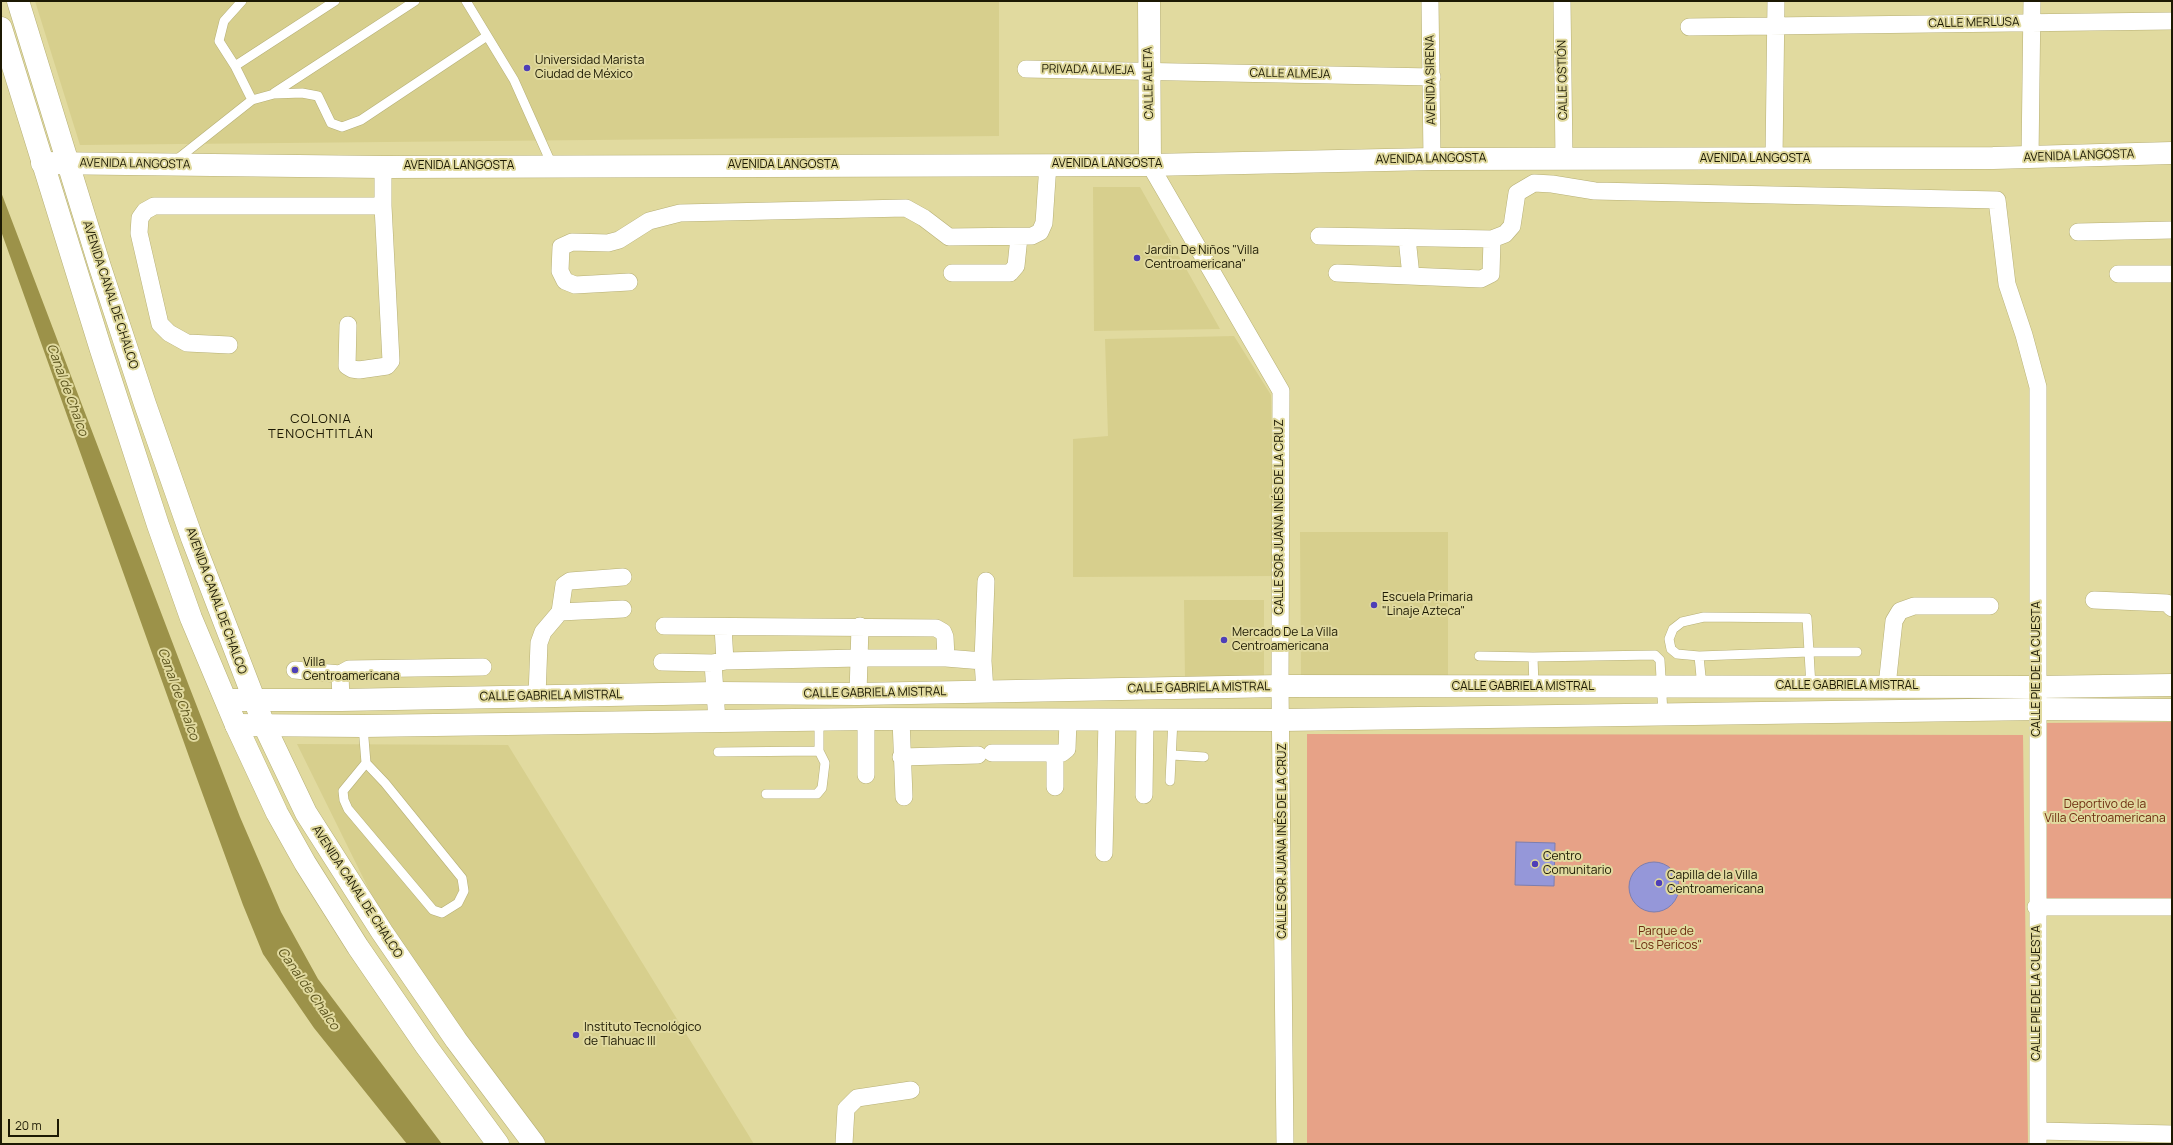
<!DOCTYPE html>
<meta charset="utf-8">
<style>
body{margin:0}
#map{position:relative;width:2173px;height:1145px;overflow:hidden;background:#e1da9f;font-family:Manrope,sans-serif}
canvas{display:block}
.frame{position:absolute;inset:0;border:2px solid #1c1903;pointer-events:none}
.scale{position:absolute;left:8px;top:1119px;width:51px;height:18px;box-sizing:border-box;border:2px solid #1c1903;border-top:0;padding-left:5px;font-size:12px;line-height:14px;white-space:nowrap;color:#1c1903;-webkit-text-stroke:3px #e1da9f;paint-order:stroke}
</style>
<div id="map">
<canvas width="2173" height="1145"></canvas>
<div class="frame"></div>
<div class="scale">20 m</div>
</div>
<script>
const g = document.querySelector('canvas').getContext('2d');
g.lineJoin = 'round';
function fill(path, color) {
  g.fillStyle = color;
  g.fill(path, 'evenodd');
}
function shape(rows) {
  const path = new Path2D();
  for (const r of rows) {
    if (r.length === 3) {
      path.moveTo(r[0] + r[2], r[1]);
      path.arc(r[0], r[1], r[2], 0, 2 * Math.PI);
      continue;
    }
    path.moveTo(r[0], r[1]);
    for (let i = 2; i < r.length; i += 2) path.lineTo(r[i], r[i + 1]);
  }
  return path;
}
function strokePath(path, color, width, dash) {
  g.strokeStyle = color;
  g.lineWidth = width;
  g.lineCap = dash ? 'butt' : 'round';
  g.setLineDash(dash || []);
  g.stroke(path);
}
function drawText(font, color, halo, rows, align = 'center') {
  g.font = font + ' Manrope,sans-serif';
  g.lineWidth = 4;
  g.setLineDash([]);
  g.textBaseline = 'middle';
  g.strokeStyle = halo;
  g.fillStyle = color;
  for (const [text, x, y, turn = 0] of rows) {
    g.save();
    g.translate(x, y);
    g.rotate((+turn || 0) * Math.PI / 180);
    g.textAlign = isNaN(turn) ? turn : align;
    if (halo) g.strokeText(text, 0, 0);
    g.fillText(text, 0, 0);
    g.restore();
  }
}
fill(shape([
 [35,1,999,1,999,136,80,145],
 [1093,187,1140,187,1220,329,1094,331],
 [1234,336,1271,395,1273,576,1073,577,1073,439,1108,436,1105,339],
 [1300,532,1448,532,1448,680,1301,677],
 [1184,600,1264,600,1264,680,1185,680],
 [297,744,508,745,754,1144,546,1144,387,926]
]), '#d7cf8d');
fill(shape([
 [2172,722,2172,900,2039,901,2037,723],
 [1307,734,2023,735,2028,1144,1307,1144]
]), '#e7a287');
fill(shape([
 [1,192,189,686,240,817,281,912,318,979,442,1144,407,1144,314,1028,263,954,243,905,192,765,1,231]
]), '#9c9249');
const building = shape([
 [1516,842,1555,843,1554,886,1515,885,1516,842],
 [1654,887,25]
]);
fill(building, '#9597d9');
strokePath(building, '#7c7eb0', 1);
const service = shape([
 [242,1,224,21,219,41,235,66,252,100,274,94,302,93,318,96,331,123,342,127,361,120,487,36],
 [466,1,514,80,552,165],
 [235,66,335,1],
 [274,93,415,1],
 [175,161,252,100],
 [1479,656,1533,657,1534,687],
 [1699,656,1677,654,1671,649,1669,639,1673,629,1682,622,1704,617,1807,618,1809,652,1857,652],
 [1533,657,1655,655,1660,660,1663,714],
 [1702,687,1699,656,1809,652,1811,687],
 [363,726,366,763,385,783,462,878,464,891,458,903,442,913,433,910,348,809,344,800,343,791,366,763],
 [718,752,819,751],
 [1172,755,1204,757],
 [1170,781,1173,719],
 [766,794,817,794,822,788,825,763,819,751,819,721]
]);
const minor = shape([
 [1430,1,1432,159],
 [1562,1,1564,159],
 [1689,27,2172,21],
 [1026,69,1432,77],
 [2030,158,2032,1],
 [1774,159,1776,1],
 [1150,165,1281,391,1280,686,1285,1144],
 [2078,232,2172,230],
 [1319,236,1492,239,1505,234,1512,226,1517,193,1534,183,1552,184,1595,191,1997,200,2007,284,2024,335,2038,387,2038,1144],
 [1407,238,1411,276],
 [952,273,1010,273,1016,266,1019,237],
 [1337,273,1481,279,1491,274,1492,239],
 [2118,274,2172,274],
 [629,282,575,285,565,281,560,271,561,247,572,242,608,243,619,240,649,221,680,213,906,208,924,218,949,237,1032,236,1040,232,1044,223,1048,164],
 [348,325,347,366,352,369,359,370,387,366,391,361,383,206,383,167],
 [229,345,187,343,169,333,160,324,139,233,140,218,145,211,154,206,383,206],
 [2094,600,2167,603,2172,608],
 [560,612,623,609],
 [664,626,936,628,943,632,945,637,946,658],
 [723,627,725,661],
 [662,662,713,663,725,661,859,658,946,658,983,661],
 [713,663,717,721],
 [295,670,340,674],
 [1887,686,1894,621,1900,611,1914,606,1990,606],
 [985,691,983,661,986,581],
 [858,694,860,626],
 [537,696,539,643,543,632,560,612,564,585,570,581,623,577],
 [341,700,340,674,349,669,483,667],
 [866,719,866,775],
 [901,719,904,797],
 [992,753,1062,753,1067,749,1068,720],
 [1055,753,1055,787],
 [901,757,978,755],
 [1144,795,1145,720],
 [1104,853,1107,720],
 [2036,907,2172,907],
 [2038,1131,2172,1134],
 [844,1144,846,1109,857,1098,911,1090]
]);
const tertiary = shape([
 [1149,1,1150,165],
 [42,163,383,167,1150,165,1432,159,1993,158,2172,153],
 [227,700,341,700,716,693,858,694,1280,686,2037,687,2172,685],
 [236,725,363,726,866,719,1282,720,2037,709,2172,710]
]);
const secondary = shape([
 [18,1,100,267,145,404,192,538,264,725,306,813,382,932,456,1040,534,1144],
 [1,28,101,350,158,525,191,618,236,725,277,813,305,863,358,947,426,1046,498,1144]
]);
strokePath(service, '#b6af75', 10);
strokePath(minor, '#b6af75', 18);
strokePath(tertiary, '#b6af75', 23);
strokePath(secondary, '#b6af75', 23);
strokePath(service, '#fff', 9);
strokePath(minor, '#fff', 17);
strokePath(tertiary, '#fff', 22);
strokePath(secondary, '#fff', 22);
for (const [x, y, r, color] of [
 [527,68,4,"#4e3fb7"],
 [1137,258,4,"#4e3fb7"],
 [1374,605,4,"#4e3fb7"],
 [1224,640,4,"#4e3fb7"],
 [295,670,4,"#4e3fb7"],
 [1535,864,4,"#4e3fb7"],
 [1659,883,4,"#4e3fb7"],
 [576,1035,4,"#4e3fb7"]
]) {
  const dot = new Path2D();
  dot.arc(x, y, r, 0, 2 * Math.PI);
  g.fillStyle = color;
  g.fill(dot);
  strokePath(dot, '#e1da9f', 1.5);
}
drawText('12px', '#1c1903', '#e1da9f', [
 ["CALLE MERLUSA",1974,23,-1],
 ["PRIVADA ALMEJA",1088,70,1],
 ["CALLE ALMEJA",1290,74,1],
 ["AVENIDA SIRENA",1431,80,-91],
 ["CALLE OSTIÓN",1563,80,-91],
 ["CALLE ALETA",1149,83,-91],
 ["AVENIDA LANGOSTA",2079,156,-2],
 ["AVENIDA LANGOSTA",1431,159,-1],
 ["AVENIDA LANGOSTA",1755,159],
 ["AVENIDA LANGOSTA",135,164,1],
 ["AVENIDA LANGOSTA",1107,164],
 ["AVENIDA LANGOSTA",783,165],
 ["AVENIDA LANGOSTA",459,166],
 ["AVENIDA CANAL DE CHALCO",110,295,72],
 ["CALLE SOR JUANA INÉS DE LA CRUZ",1280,517,-90],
 ["AVENIDA CANAL DE CHALCO",216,601,70],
 ["CALLE PIE DE LA CUESTA",2037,669,-90],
 ["CALLE GABRIELA MISTRAL",1847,686],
 ["CALLE GABRIELA MISTRAL",1523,687],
 ["CALLE GABRIELA MISTRAL",1199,688,-1],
 ["CALLE GABRIELA MISTRAL",875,693,-1],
 ["CALLE GABRIELA MISTRAL",551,696,-1],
 ["CALLE SOR JUANA INÉS DE LA CRUZ",1283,841,-90],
 ["AVENIDA CANAL DE CHALCO",357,892,57],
 ["CALLE PIE DE LA CUESTA",2037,993,-90]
]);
drawText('12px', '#1c1903', '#e1da9f', [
 ["Universidad Marista",535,61],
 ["Ciudad de México",535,75],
 ["Jardin De Niños \"Villa",1145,251],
 ["Centroamericana\"",1145,265],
 ["Escuela Primaria",1382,598],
 ["\"Linaje Azteca\"",1382,612],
 ["Mercado De La Villa",1232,633],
 ["Centroamericana",1232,647],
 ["Villa",303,663],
 ["Centroamericana",303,677],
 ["Centro",1543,857],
 ["Comunitario",1543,871],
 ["Capilla de la Villa",1667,876],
 ["Centroamericana",1667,890],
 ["Instituto Tecnológico",584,1028],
 ["de Tlahuac III",584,1042]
], 'left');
drawText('12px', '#6d2c0f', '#e1da9f', [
 ["Deportivo de la",2105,805],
 ["Villa Centroamericana",2105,819],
 ["Parque de",1666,932],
 ["\"Los Pericos\"",1666,946]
]);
drawText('italic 13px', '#5c551e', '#e1da9f', [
 ["Canal de Chalco",67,390,70],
 ["Canal de Chalco",178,694,70],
 ["Canal de Chalco",308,989,55]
]);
g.letterSpacing = '1px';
drawText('13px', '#1c1903', '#e1da9f', [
 ["COLONIA",321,419],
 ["TENOCHTITLÁN",321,434]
]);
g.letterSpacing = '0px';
</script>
